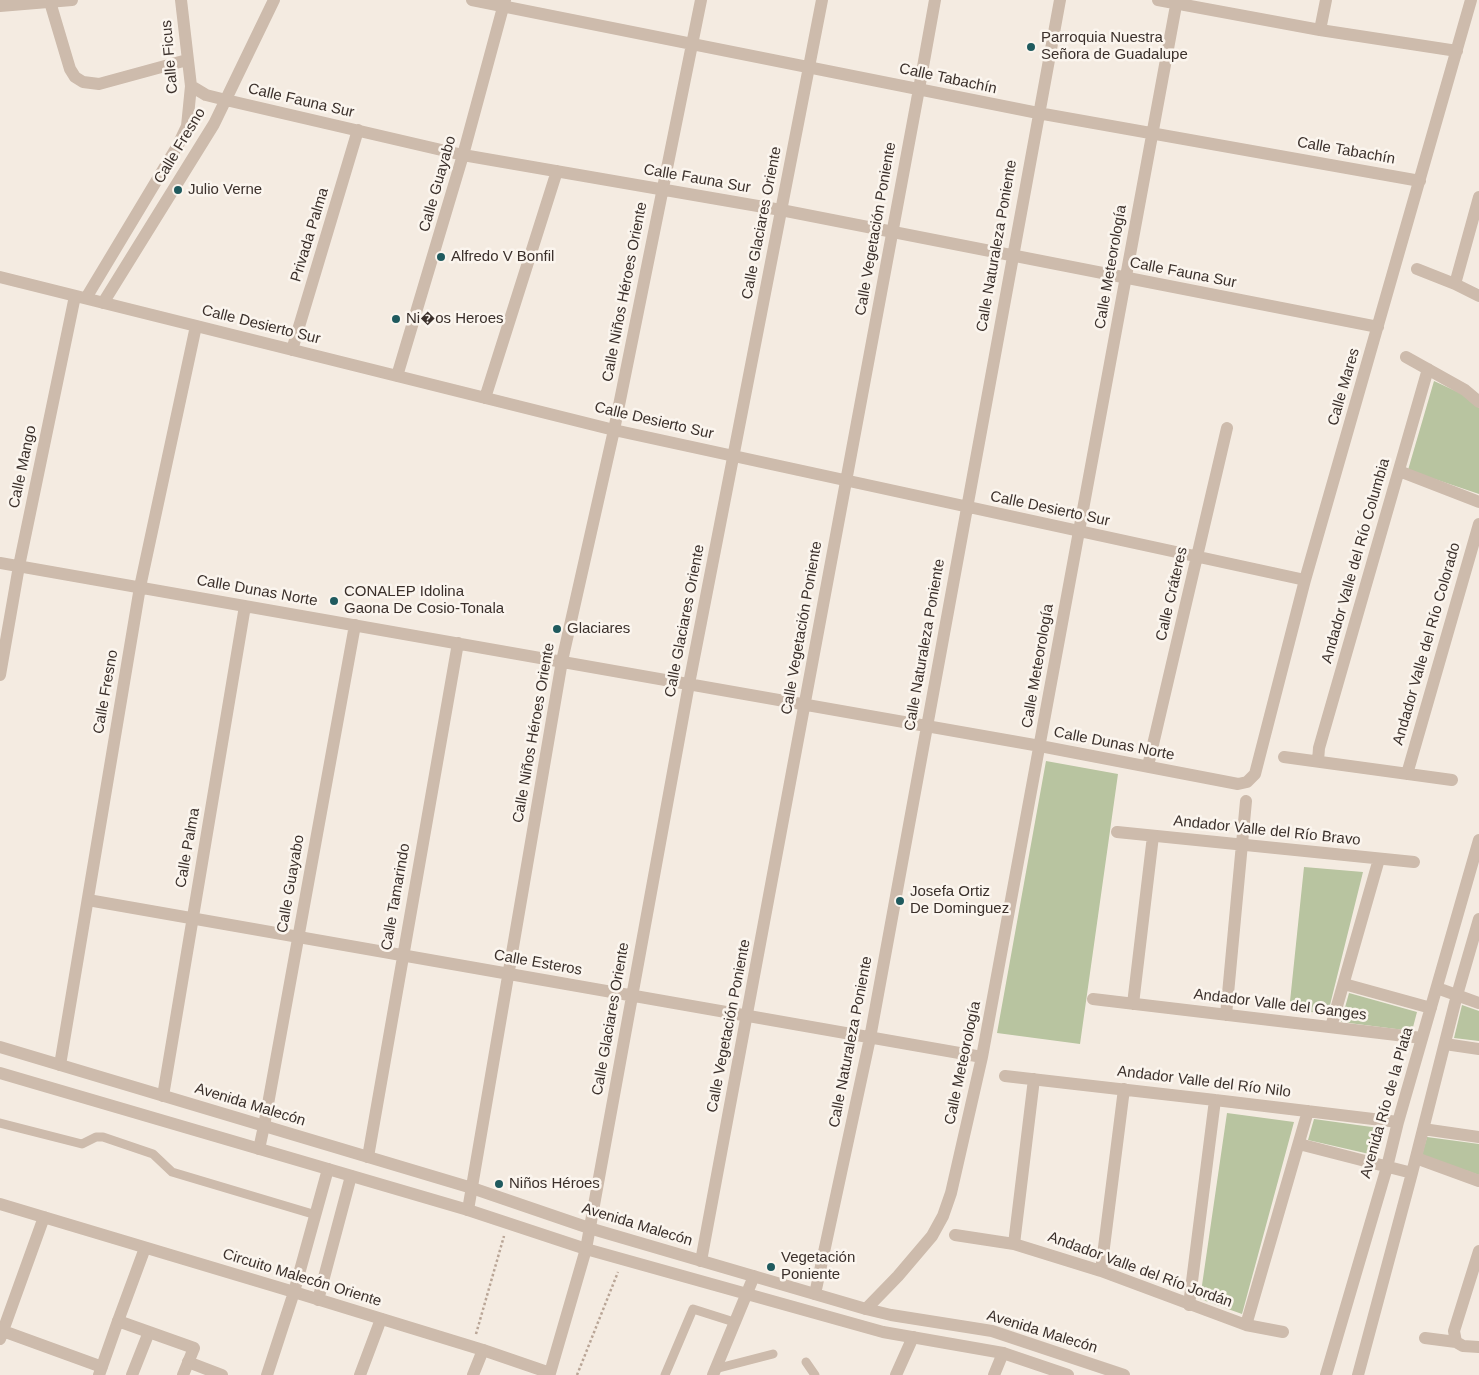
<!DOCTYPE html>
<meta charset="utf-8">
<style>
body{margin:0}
canvas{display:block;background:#f4ebe1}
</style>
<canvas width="1479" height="1375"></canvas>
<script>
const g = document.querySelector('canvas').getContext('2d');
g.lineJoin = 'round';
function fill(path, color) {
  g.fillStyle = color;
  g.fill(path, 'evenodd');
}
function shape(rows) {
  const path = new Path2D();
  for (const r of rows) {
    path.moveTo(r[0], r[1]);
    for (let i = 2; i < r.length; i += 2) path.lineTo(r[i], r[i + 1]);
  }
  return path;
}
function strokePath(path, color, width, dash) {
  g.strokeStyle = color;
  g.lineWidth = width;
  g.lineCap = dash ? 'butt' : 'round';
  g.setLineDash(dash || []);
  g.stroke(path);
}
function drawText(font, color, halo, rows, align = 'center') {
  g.font = font + ' Arial,sans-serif';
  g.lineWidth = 5;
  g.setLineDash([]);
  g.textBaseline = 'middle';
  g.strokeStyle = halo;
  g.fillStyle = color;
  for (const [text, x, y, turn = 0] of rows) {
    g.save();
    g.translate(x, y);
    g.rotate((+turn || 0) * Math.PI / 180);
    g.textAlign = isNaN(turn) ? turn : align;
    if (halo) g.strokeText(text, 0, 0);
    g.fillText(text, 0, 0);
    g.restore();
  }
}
fill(shape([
 [1434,381,1462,394,1479,408,1479,494,1408,470],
 [1046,761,1118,774,1080,1044,997,1033],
 [1304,867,1363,872,1328,1013,1289,1011],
 [1349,993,1417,1012,1412,1031,1341,1022],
 [1462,1005,1479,1011,1479,1041,1454,1038],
 [1227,1113,1294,1122,1242,1314,1200,1299],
 [1314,1119,1386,1129,1378,1156,1308,1140],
 [1427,1137,1479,1144,1479,1175,1422,1155]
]), '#b8c4a0');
strokePath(shape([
 [476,1334,504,1236],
 [577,1375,618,1272]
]), '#b9a596', 2.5, [2.5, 2.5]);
strokePath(shape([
 [0,1123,82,1144,96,1137,103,1137,153,1154,172,1172,316,1215],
 [806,1362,815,1375],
 [715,1369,773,1354],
 [665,1375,693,1309,734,1322]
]), '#cdbbac', 9);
strokePath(shape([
 [919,89,935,0],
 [118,1321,145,1248],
 [188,1362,222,1375],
 [360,1375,381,1319],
 [473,1375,483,1350]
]), '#cdbbac', 12);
strokePath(shape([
 [472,0,1038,113,1420,181],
 [1158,0,1320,30,1457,51],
 [50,2,70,69,75,77,83,82,99,84,187,60],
 [0,6,72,0],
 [1320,30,1326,0],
 [191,86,206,95,226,100,463,155,781,210,1378,327],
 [1417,269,1455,284,1479,296],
 [0,277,614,430,1305,580],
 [1455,284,1479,197],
 [86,298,178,145,187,126,191,86,181,0],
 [103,303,214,124,274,0],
 [292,350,358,130],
 [1406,357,1465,390,1479,402],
 [397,376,463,155,505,0],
 [485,398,557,171],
 [1399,471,1479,502],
 [0,563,1040,746,1238,784,1247,782,1255,774,1305,580,1471,0],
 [0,675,19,566,75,296],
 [1284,757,1452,780],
 [1318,761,1319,748,1428,369],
 [1148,766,1227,428],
 [1407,774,1479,524],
 [1117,832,1414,862],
 [88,900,982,1057],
 [1344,984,1431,1008],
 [1437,988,1479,1003],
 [1093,999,1422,1038],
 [1133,1004,1153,836],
 [1226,1015,1246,801],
 [1331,1027,1379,859],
 [1445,1044,1479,1049],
 [60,1065,140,587,196,326],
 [1005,1076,1215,1100,1398,1122],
 [163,1096,245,606],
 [1423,1129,1479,1137],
 [1299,1144,1412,1173],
 [259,1149,264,1126,355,625],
 [368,1157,458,643],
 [1416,1158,1479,1181],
 [0,1204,294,1292,483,1350,550,1373],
 [468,1210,562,661,614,430,701,0],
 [955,1235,1014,1244,1101,1271,1246,1325,1283,1332],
 [1014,1244,1034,1079],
 [701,1261,919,89],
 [1101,1271,1124,1089],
 [815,1294,870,1038,1060,0],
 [318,1300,351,1176],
 [1189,1305,1215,1100],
 [866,1309,898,1276,932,1236,943,1216,951,1193,982,1057,1177,0],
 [1246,1325,1308,1111],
 [3,1331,102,1367],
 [1425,1338,1456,1342,1463,1346,1479,1347],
 [0,1339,44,1217],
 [1456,1342,1454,1331,1479,1251],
 [550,1373,586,1249,689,684,822,0],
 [99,1375,118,1321,194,1348,183,1375],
 [132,1375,149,1332],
 [267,1375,294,1292,328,1169],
 [896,1375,913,1337],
 [994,1375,1003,1353],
 [1326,1375,1387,1167,1398,1122,1479,840],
 [1358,1375,1412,1173,1457,995,1479,919]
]), '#cdbbac', 12);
strokePath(shape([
 [0,1047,472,1188,589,1228,866,1309,891,1315,992,1331,1124,1375],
 [0,1073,468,1210,586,1249,883,1332,1003,1353,1068,1375],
 [713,1375,754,1276]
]), '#cdbbac', 12);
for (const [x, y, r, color] of [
 [1031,47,5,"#1f5a5e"],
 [178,190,5,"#1f5a5e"],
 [441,257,5,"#1f5a5e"],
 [396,319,5,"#1f5a5e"],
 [334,601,5,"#1f5a5e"],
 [557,629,5,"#1f5a5e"],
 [900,901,5,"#1f5a5e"],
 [499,1184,5,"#1f5a5e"],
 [771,1267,5,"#1f5a5e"]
]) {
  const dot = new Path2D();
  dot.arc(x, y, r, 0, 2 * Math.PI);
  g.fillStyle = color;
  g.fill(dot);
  strokePath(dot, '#fbf5ee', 2);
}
drawText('15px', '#3b302b', '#fbf5ee', [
 ["Parroquia Nuestra",1041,38],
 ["Señora de Guadalupe",1041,55],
 ["Julio Verne",188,190],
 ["Alfredo V Bonfil",451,257],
 ["Ni�os Heroes",406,319],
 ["CONALEP Idolina",344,592],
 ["Gaona De Cosio-Tonala",344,609],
 ["Glaciares",567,629],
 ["Josefa Ortiz",910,892],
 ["De Dominguez",910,909],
 ["Niños Héroes",509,1184],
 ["Vegetación",781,1258],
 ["Poniente",781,1275]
], 'left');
drawText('15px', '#3b302b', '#fbf5ee', [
 ["Calle Ficus",170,57,-95],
 ["Calle Tabachín",948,79,12],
 ["Calle Fauna Sur",301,101,13],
 ["Calle Fresno",180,146,-59],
 ["Calle Tabachín",1346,151,10],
 ["Calle Fauna Sur",697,179,10],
 ["Calle Guayabo",438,184,-74],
 ["Calle Glaciares Oriente",762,223,-79],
 ["Calle Vegetación Poniente",876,229,-80],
 ["Privada Palma",310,235,-73],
 ["Calle Naturaleza Poniente",997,246,-80],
 ["Calle Meteorología",1111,267,-80],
 ["Calle Fauna Sur",1183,273,11],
 ["Calle Niños Héroes Oriente",625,292,-79],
 ["Calle Desierto Sur",261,325,14],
 ["Calle Mares",1344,387,-74],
 ["Calle Desierto Sur",654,421,13],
 ["Calle Mango",23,467,-78],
 ["Calle Desierto Sur",1050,509,12],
 ["Andador Valle del Río Columbia",1356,561,-74],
 ["Calle Dunas Norte",257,591,10],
 ["Calle Cráteres",1172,594,-77],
 ["Calle Glaciares Oriente",685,621,-79],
 ["Calle Vegetación Poniente",802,628,-80],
 ["Andador Valle del Río Colorado",1427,644,-74],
 ["Calle Naturaleza Poniente",925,645,-80],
 ["Calle Meteorología",1038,666,-80],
 ["Calle Fresno",106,692,-80],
 ["Calle Niños Héroes Oriente",534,733,-80],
 ["Calle Dunas Norte",1114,744,11],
 ["Andador Valle del Río Bravo",1267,831,6],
 ["Calle Palma",188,848,-80],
 ["Calle Guayabo",291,884,-80],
 ["Calle Tamarindo",396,897,-80],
 ["Calle Esteros",538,963,10],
 ["Andador Valle del Ganges",1280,1005,7],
 ["Calle Glaciares Oriente",611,1019,-80],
 ["Calle Vegetación Poniente",729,1026,-79],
 ["Calle Naturaleza Poniente",851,1042,-79],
 ["Calle Meteorología",963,1063,-78],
 ["Andador Valle del Río Nilo",1204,1082,7],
 ["Avenida Río de la Plata",1387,1103,-74],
 ["Avenida Malecón",250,1105,17],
 ["Avenida Malecón",637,1225,17],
 ["Andador Valle del Río Jordán",1140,1270,20],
 ["Circuito Malecón Oriente",302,1278,17],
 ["Avenida Malecón",1042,1332,17]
]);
</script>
